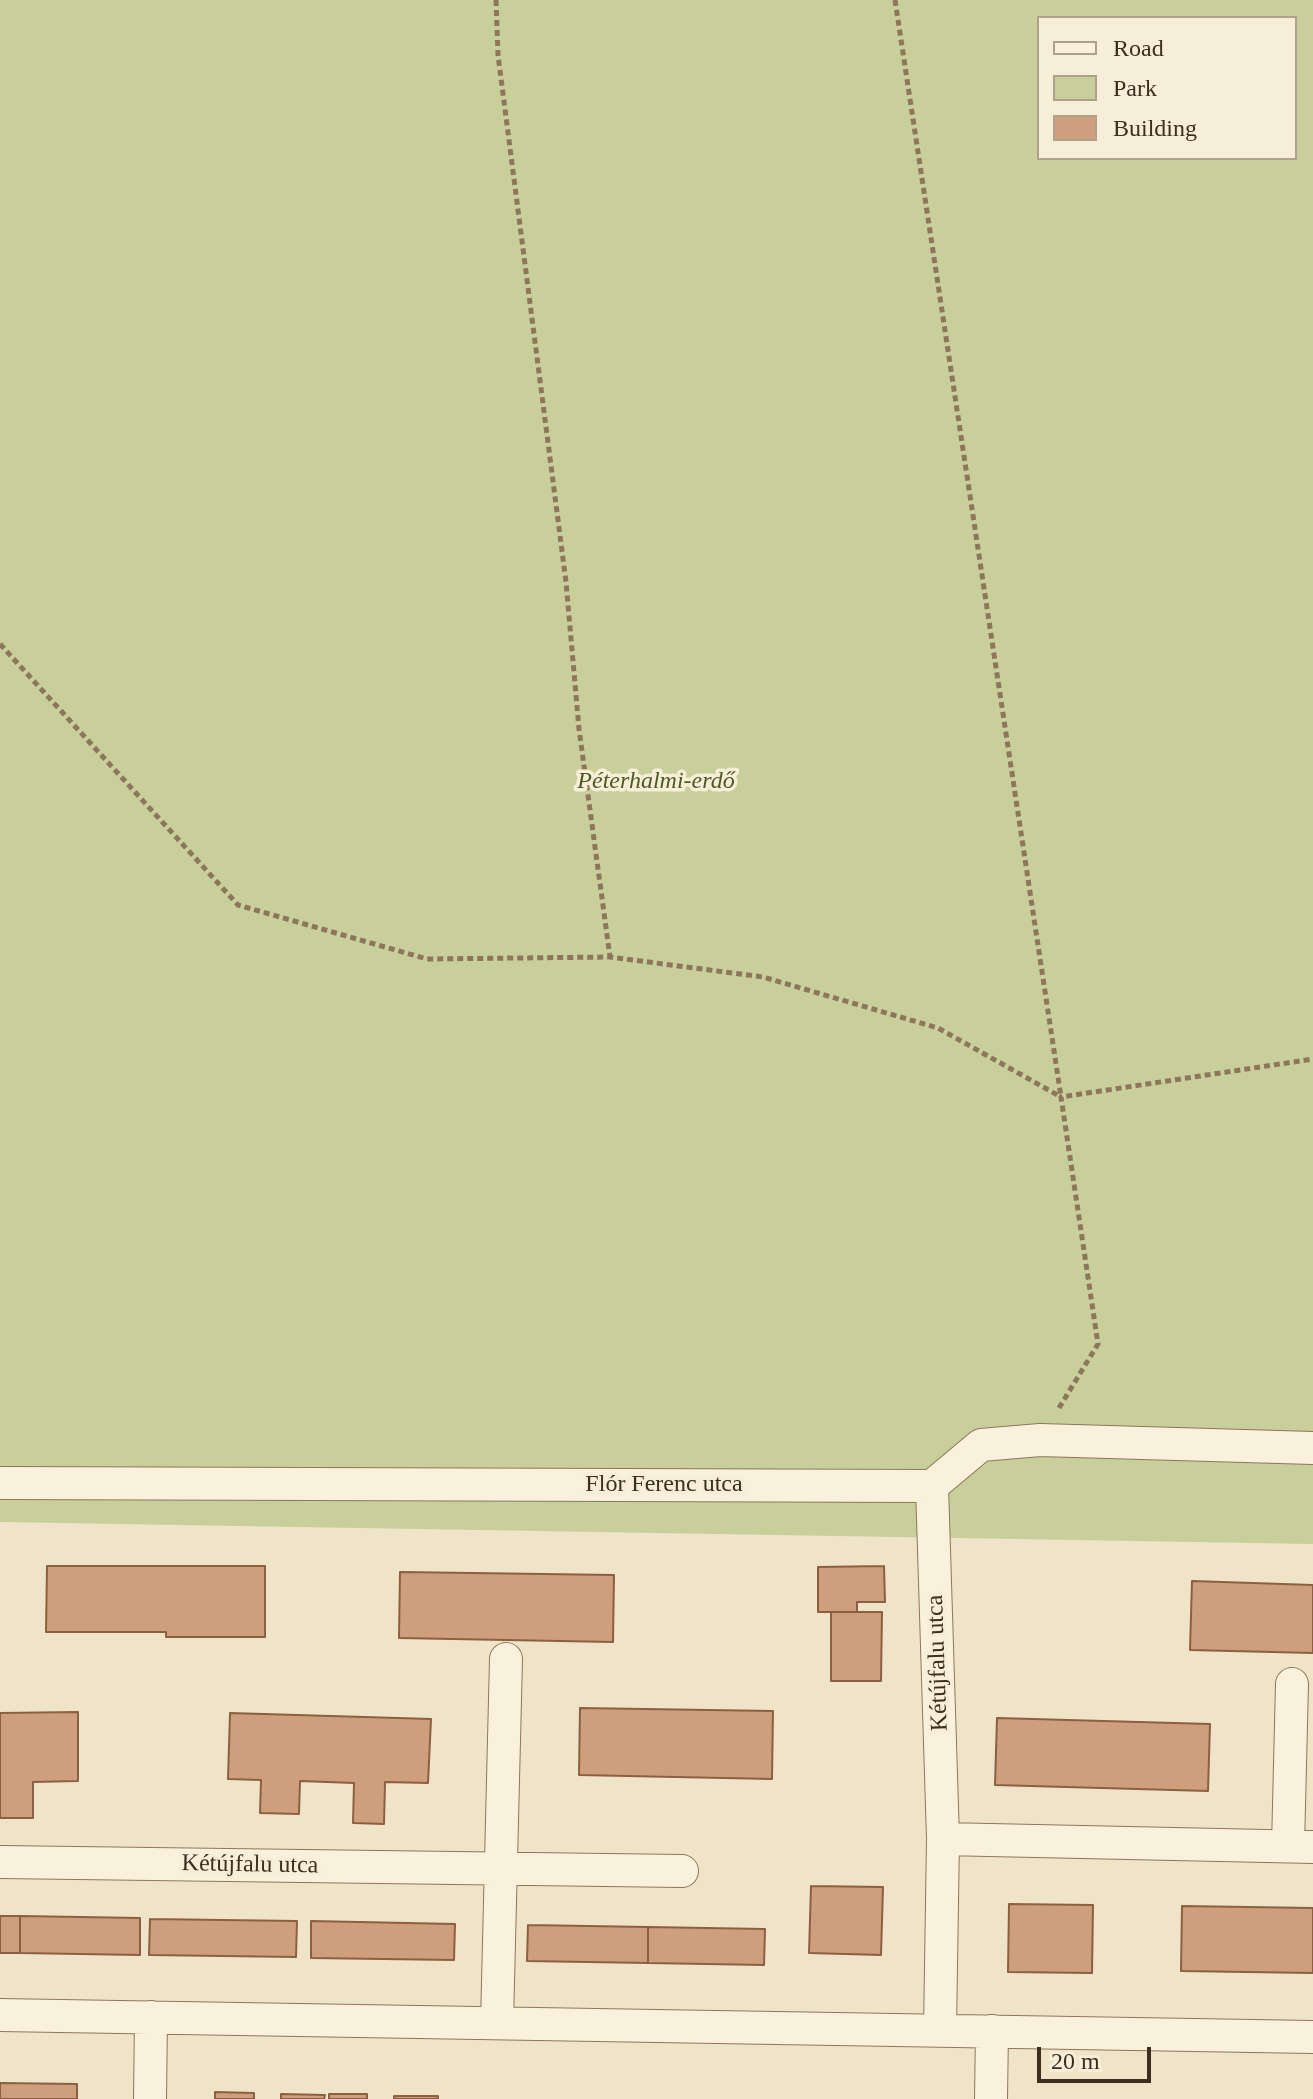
<!DOCTYPE html>
<meta charset="utf-8">
<style>
body{margin:0}
#map{position:relative;width:1313px;height:2099px;overflow:hidden;background:#f0e4c8;font-family:Georgia,serif}
canvas{display:block}
.legend{position:absolute;left:1037px;top:16px;width:260px;height:144px;box-sizing:border-box;background:#f7eed8;border:2px solid #ada18e;margin:0;padding:10px 14px;list-style:none;font-size:24px;color:#3d2e20}
.legend li{display:flex;align-items:center;gap:16px;height:40px}
.legend b{width:40px;border:2px solid #ada18e}
.scale{position:absolute;left:1037px;top:2047px;width:114px;height:36px;box-sizing:border-box;border:4px solid #3d2e20;border-top:0;padding-left:10px;font-size:24px;line-height:28px;white-space:nowrap;color:#3d2e20;-webkit-text-stroke:6px #f7eed8;paint-order:stroke}
</style>
<div id="map">
<canvas width="1313" height="2099"></canvas>
<ul class="legend">
<li><b style="height:10px;background:#faf1dc"></b>Road</li>
<li><b style="height:22px;background:#c9cf9b"></b>Park</li>
<li><b style="height:22px;background:#cf9f7d"></b>Building</li>
</ul>
<div class="scale">20 m</div>
</div>
<script>
const g = document.querySelector('canvas').getContext('2d');
g.lineJoin = 'round';
function fill(path, color) {
  g.fillStyle = color;
  g.fill(path, 'evenodd');
}
function shape(rows) {
  const path = new Path2D();
  for (const r of rows) {
    path.moveTo(r[0], r[1]);
    for (let i = 2; i < r.length; i += 2) path.lineTo(r[i], r[i + 1]);
  }
  return path;
}
function strokePath(path, color, width, dash) {
  g.strokeStyle = color;
  g.lineWidth = width;
  g.lineCap = dash ? 'butt' : 'round';
  g.setLineDash(dash || []);
  g.stroke(path);
}
function drawText(font, color, halo, rows, align = 'center') {
  g.font = font + ' Georgia,serif';
  g.lineWidth = 7;
  g.setLineDash([]);
  g.textBaseline = 'middle';
  g.strokeStyle = halo;
  g.fillStyle = color;
  for (const [text, x, y, turn = 0] of rows) {
    g.save();
    g.translate(x, y);
    g.rotate((+turn || 0) * Math.PI / 180);
    g.textAlign = isNaN(turn) ? turn : align;
    if (halo) g.strokeText(text, 0, 0);
    g.fillText(text, 0, 0);
    g.restore();
  }
}
fill(shape([
 [0,0,1313,0,1313,1544,0,1522],
 [1039,18,1295,18,1295,158,1039,158]
]), '#c9cf9b');
const building = shape([
 [47,1566,265,1566,265,1637,166,1637,166,1632,46,1632,47,1566],
 [884,1566,885,1602,857,1602,857,1612,818,1612,818,1567,884,1566],
 [400,1572,614,1575,613,1642,399,1638,400,1572],
 [1192,1581,1313,1585,1313,1653,1190,1650,1192,1581],
 [831,1612,882,1612,881,1681,831,1681,831,1612],
 [580,1708,773,1711,772,1779,579,1775,580,1708],
 [78,1712,78,1781,33,1782,33,1818,0,1818,0,1713,78,1712],
 [230,1713,431,1719,428,1783,385,1782,384,1824,353,1823,354,1783,300,1781,299,1814,260,1813,261,1780,228,1779,230,1713],
 [997,1718,1210,1724,1208,1791,995,1785,997,1718],
 [811,1886,883,1887,881,1955,809,1953,811,1886],
 [1009,1904,1093,1905,1092,1973,1008,1972,1009,1904],
 [1182,1906,1313,1908,1313,1973,1181,1971,1182,1906],
 [0,1916,20,1916,20,1953,0,1953,0,1916],
 [20,1916,140,1918,140,1955,20,1953,20,1916],
 [150,1919,297,1921,296,1957,149,1955,150,1919],
 [311,1921,455,1924,454,1960,311,1958,311,1921],
 [528,1925,648,1927,648,1963,527,1961,528,1925],
 [648,1927,765,1929,764,1965,648,1963,648,1927],
 [0,2083,77,2084,77,2099,0,2099,0,2083],
 [215,2092,254,2093,254,2099,215,2099,215,2092],
 [281,2094,325,2095,324,2099,281,2099,281,2094],
 [329,2094,367,2094,367,2099,329,2099,329,2094],
 [394,2096,438,2096,438,2099,394,2099,394,2096]
]);
fill(building, '#cf9f7d');
strokePath(building, '#8d5f41', 2);
const street = shape([
 [0,1483,932,1486,981,1445,1040,1440,1313,1448],
 [932,1486,943,1839,940,2030],
 [943,1839,1313,1847],
 [1288,1846,1292,1684],
 [0,1862,682,1871],
 [0,2015,1313,2037],
 [497,2023,506,1659],
 [150,2099,151,2017],
 [991,2099,992,2031]
]);
strokePath(street, '#8d765c', 34);
strokePath(shape([
 [496,0,498,55,566,582,579,729,610,957],
 [895,0,1061,1097],
 [0,644,238,905,427,959,610,957,763,977,938,1028,1061,1097],
 [1059,1408,1098,1344,1061,1097,1313,1059]
]), '#8d765c', 5, [6, 4]);
strokePath(street, '#faf1dc', 32);
drawText('italic 24px', '#4d5a26', '#f7eed8', [
 ["Péterhalmi-erdő",656,782]
]);
drawText('24px', '#3d2e20', '#f7eed8', [
 ["Flór Ferenc utca",664,1485],
 ["Kétújfalu utca",938,1663,-92],
 ["Kétújfalu utca",250,1865,1]
]);
</script>
